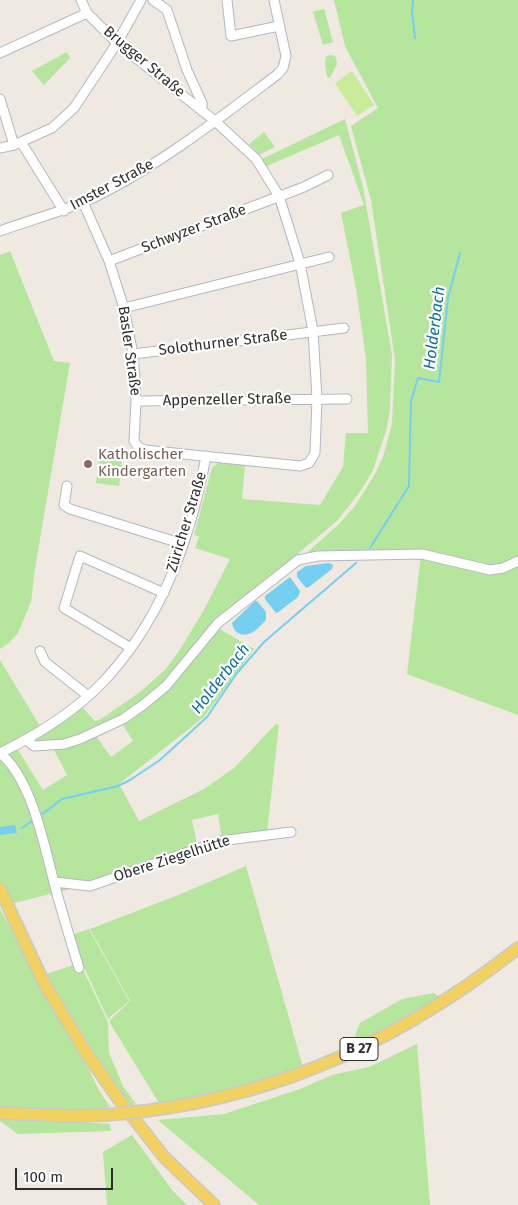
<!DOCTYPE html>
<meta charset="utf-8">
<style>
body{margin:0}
#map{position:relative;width:518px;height:1205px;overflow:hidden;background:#efe9e1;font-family:"Fira Sans",sans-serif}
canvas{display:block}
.scale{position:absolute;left:15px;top:1168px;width:98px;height:22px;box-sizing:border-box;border:2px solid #2e2e2e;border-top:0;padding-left:6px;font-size:15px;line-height:18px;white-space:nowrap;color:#2e2e2e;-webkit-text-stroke:4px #fff;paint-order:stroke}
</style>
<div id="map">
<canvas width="518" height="1205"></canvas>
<div class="scale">100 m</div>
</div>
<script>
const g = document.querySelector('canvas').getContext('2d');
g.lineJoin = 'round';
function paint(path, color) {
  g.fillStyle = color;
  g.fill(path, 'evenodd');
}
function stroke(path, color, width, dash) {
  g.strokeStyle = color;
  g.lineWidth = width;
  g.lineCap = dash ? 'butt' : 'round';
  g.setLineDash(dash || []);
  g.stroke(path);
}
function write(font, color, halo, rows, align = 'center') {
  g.font = font + ' "Fira Sans",sans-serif';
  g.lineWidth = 4.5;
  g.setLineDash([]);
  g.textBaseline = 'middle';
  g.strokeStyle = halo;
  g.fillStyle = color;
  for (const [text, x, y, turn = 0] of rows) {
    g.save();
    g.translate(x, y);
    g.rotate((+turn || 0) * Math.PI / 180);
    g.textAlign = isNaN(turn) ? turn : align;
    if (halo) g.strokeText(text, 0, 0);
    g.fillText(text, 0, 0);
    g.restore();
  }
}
const green = new Path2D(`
 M334 0H518V559L491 568 422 552 301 558 339 524 355 506 375 474 383 457 392 424 395 360 371 200 351 126 378 108 345 46Z
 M324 9 333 42 323 45 313 12Z
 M67 52 70 58 44 85 32 71Z
 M332 55 336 57 337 64 330 78 327 77 325 64 326 56Z
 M345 119 363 187 392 355 390 410 386 431 373 470 362 489 338 520 244 599 163 686 126 713 79 738 52 743 35 742 37 738 81 706 95 721 101 719 140 692 166 669 181 648 205 608 230 559 195 548 199 537 194 535 212 468 218 463 245 465 242 499 320 505 343 467 346 433H368L366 359 356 288 341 213 364 205 339 135 267 166 262 159Z
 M264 132 275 147 259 155 249 144Z
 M10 251 54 361 70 363 35 568 31 602 18 633 9 643 0 649V255Z
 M100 449 123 451 119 486 96 483Z
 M421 555 491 571 518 562V715L407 674Z
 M218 628 254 649 204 717 119 784 139 821 204 789 234 768 276 724 279 725 267 833 222 839 218 814 192 820 198 848 91 884 10 904 0 884V756L18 750 43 790 67 775 52 746 95 735 111 757 133 741 121 722 145 707Z
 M0 660 40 726 14 741 0 747Z
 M246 866 304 1071 162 1108 110 1023V1020L130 1001 90 929 181 894Z
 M0 909 74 1040 100 1092 110 1107 73 1113 0 1109Z
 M89 929 129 1001 108 1019 83 965 72 935Z
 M80 963 108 1022 109 1053 123 1086 136 1104 127 1106 46 974Z
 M434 993 443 1001 347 1054 360 1023 402 999Z
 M417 1044 430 1205H259L158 1120 224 1114 300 1089 332 1075 369 1067Z
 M0 1117 110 1124 111 1131 18 1134 0 1121Z
 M132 1135 173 1191 187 1205H107L103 1152Z`);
const pitch = new Path2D(`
 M352 71 374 105 357 116 335 83Z`);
const water = new Path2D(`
 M329 563 333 565 332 569 309 587 306 588 297 577V572L306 566Z
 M290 577 300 591 298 597 277 613 275 612 265 599V596Z
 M255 601H257L266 612V620C259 627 250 639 238 633 234 630 233 628 232 623Z
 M15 825 17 833 0 835V827Z`);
const stream = new Path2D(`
 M413 0 412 13 415 38
 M370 548 409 486 411 401 418 378 439 382 448 298 460 253
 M40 816 62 799 118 786 130 780 160 760 207 717 237 673 264 642 356 563
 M22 828 32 821`);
const minor = new Path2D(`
 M81 0 87 13 117 43 215 121 256 159 279 196 300 263 313 331 317 399 315 453 309 463 300 466 145 450 138 447 134 441 136 401 135 379 133 354 124 308 109 261 83 202
 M153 0 167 10 187 70 202 103V111
 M227 0 231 36 279 26
 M0 53 87 13
 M0 99 14 145
 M21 142 64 211
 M0 148 14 145 52 128 74 108 117 43 141 0
 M0 231C33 219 66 211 97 196 161 164 221 117 278 74L283 68 286 56 274 0
 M109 261 304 187 328 175
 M124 308 329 257
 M133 354 344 328
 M136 401 347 399
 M67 486 64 505 70 509 183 544
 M131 648 64 608 80 556 164 593
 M40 651 45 662 87 695
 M27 740 34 746 64 744 80 739 123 719 143 705 166 686 218 623 298 560 318 556 422 554 490 570 503 568 518 561
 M0 753C37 735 74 712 103 682 161 621 191 538 206 456
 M0 753C33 780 45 850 56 890 63 916 71 942 79 968
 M54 882 90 886 220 841 291 832`);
const major = new Path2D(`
 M0 889 44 983 85 1051 117 1097 164 1157 214 1205
 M145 1111C288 1093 406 1036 518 948
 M0 1113 70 1116 106 1115`);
const majorBridge = new Path2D(`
 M106 1115 145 1111`);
const markers = [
 [88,464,5,"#8d6e63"]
];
const shields = [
 [359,1049,38]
];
const shieldNames = [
 ["B 27",359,1049]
];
const streetNames = [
 ["Brugger Straße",144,62,40],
 ["Imster Straße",112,185,-28],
 ["Schwyzer Straße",194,229,-21],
 ["Solothurner Straße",223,343,-7],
 ["Basler Straße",129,351,82],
 ["Appenzeller Straße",227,400,-1],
 ["Züricher Straße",187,522,-73],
 ["Obere Ziegelhütte",172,859,-18]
];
const educationNames = [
 ["Katholischer",98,455],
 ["Kindergarten",98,472]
];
const waterNames = [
 ["Holderbach",435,328,-83],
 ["Holderbach",221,679,-52]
];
paint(green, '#b6e59e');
paint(pitch, '#c9ec9a');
paint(water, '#75cff0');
stroke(stream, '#75cff0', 2);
stroke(minor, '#b4b7c1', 11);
stroke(major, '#c9c9c9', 14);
stroke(minor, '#fff', 9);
stroke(major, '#f2d163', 11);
stroke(majorBridge, '#c9c9c9', 14, []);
stroke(majorBridge, '#f2d163', 11);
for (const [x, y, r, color] of markers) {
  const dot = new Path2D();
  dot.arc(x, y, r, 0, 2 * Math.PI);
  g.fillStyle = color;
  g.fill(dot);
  stroke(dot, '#fff', 2);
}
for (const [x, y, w] of shields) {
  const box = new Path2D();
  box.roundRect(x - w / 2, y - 11.5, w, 23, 4);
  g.fillStyle = '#fff';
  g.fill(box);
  stroke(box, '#2e2e2e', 1);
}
write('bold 14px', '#2e2e2e', null, shieldNames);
write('15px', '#2e2e2e', '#fff', streetNames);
write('15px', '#785e54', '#fff', educationNames, 'left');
write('italic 16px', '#0d6fa3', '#fff', waterNames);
</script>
